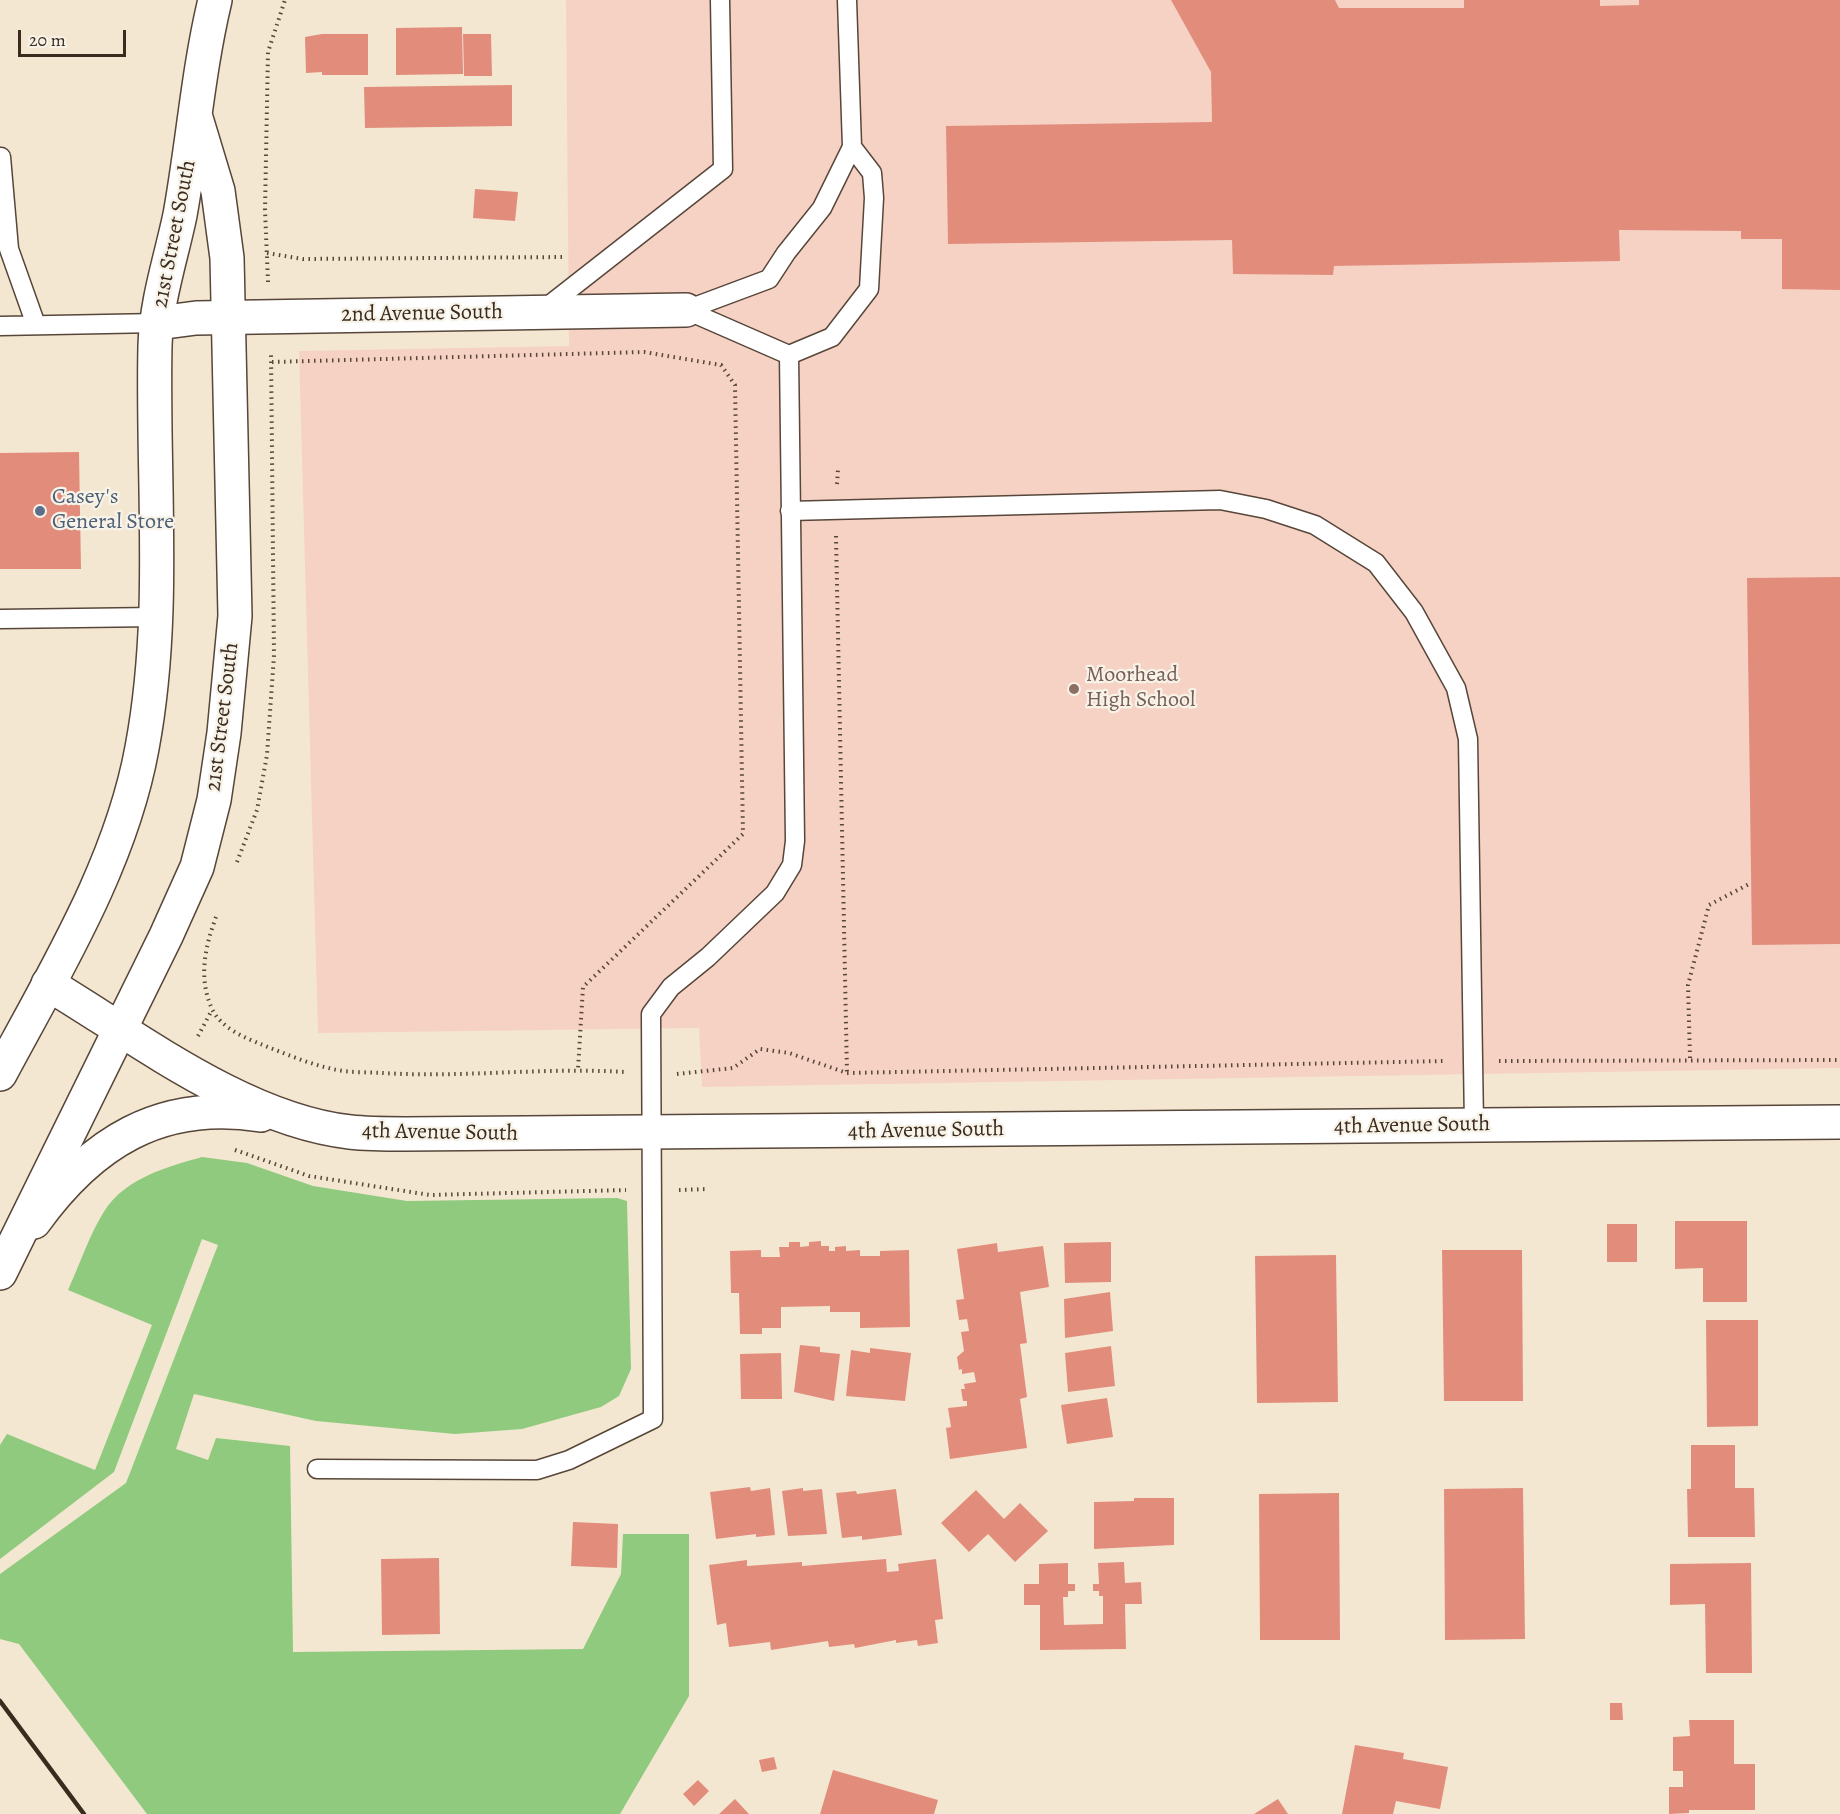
<!DOCTYPE html>
<style>
body{margin:0}
#map{position:relative;width:1840px;height:1814px;overflow:hidden;background:#f4e7d1;font-family:Alegreya,serif}
canvas{display:block}
.scale{position:absolute;left:18px;top:30px;width:108px;height:27px;box-sizing:border-box;border:3px solid #3b2a1e;border-top:0;padding-left:8px;font-size:18px;line-height:21px;white-space:nowrap;color:#3b2a1e;-webkit-text-stroke:4px #f7f3e8;paint-order:stroke}
</style>
<div id="map">
<canvas width="1840" height="1814"></canvas>
<div class="scale">20 m</div>
</div>
<script>
const g = document.querySelector('canvas').getContext('2d');
g.lineJoin = 'round';
function paint(path, color) {
  g.fillStyle = color;
  g.fill(path, 'evenodd');
}
function stroke(path, color, width, dash) {
  g.strokeStyle = color;
  g.lineWidth = width;
  g.lineCap = dash ? 'butt' : 'round';
  g.setLineDash(dash || []);
  g.stroke(path);
}
function write(font, color, halo, rows, align = 'center') {
  g.font = font + ' Alegreya,serif';
  g.lineWidth = 4.5;
  g.setLineDash([]);
  g.textBaseline = 'middle';
  g.strokeStyle = halo;
  g.fillStyle = color;
  for (const [text, x, y, turn = 0] of rows) {
    g.save();
    g.translate(x, y);
    g.rotate((+turn || 0) * Math.PI / 180);
    g.textAlign = isNaN(turn) ? turn : align;
    if (halo) g.strokeText(text, 0, 0);
    g.fillText(text, 0, 0);
    g.restore();
  }
}
const built = new Path2D(`
 M566 0H1840V1068L702 1087 699 1028 318 1033 299 351 569 346Z`);
const green = new Path2D(`
 M202 1157 247 1163 313 1186 407 1201 617 1198 627 1201 631 1369 619 1396 601 1407 522 1429 455 1434 316 1421 194 1394 176 1449 208 1460 216 1438 290 1446 293 1652 583 1649 621 1574 623 1534H689V1696L620 1814H147L19 1644 0 1639V1574L126 1483 218 1245 202 1239 114 1472 0 1559V1445L7 1434 95 1470 152 1325 68 1290C80 1264 90 1233 105 1210 126 1178 167 1167 202 1157Z`);
const building = new Path2D(`
 M1171 0H1335L1339 8H1464V0H1600V6L1639 5V0H1840V290L1782 289V239H1741V231L1619 230 1620 261 1334 266 1333 275 1233 274 1232 240 948 244 946 126 1212 122 1211 72Z
 M462 27 463 74 396 75V28Z
 M322 34H368V75H322V72L306 73 305 37Z
 M463 34H491L492 76H464Z
 M512 85V126L365 128 364 87Z
 M475 189 518 192 515 221 473 218Z
 M79 452 81 569H0V453Z
 M1840 577V944L1752 945 1747 578Z
 M1675 1221H1747V1302H1703V1268L1675 1269Z
 M1607 1224H1637V1262H1607Z
 M821 1241V1246H829V1251H835V1247L846 1246V1251L860 1250V1256H880V1251L909 1250 910 1327 860 1328V1312H830V1306L781 1307V1328H762V1334H740L739 1293H731L730 1251 761 1250V1257H780L779 1247H789V1242H800V1247L809 1246V1242Z
 M1111 1242V1282L1065 1283 1064 1243Z
 M997 1243 998 1252 1043 1246 1049 1287 1020 1292 1027 1343 1020 1344 1027 1397 1020 1399 1027 1448 950 1459 946 1428 951 1427 948 1408 967 1406V1401H963L961 1389H965L964 1384 976 1382 974 1372 962 1374V1369L959 1370 957 1357 964 1351 961 1332 969 1331 967 1319 959 1320 956 1300 964 1299 957 1249Z
 M1442 1250H1522L1523 1401H1444Z
 M1336 1255 1338 1402 1257 1403 1255 1256Z
 M1110 1292 1113 1331 1065 1338 1064 1299Z
 M1706 1320H1758V1426L1707 1427Z
 M800 1345 820 1347V1352L840 1354 834 1401 794 1392Z
 M1111 1346 1115 1386 1068 1392 1065 1353Z
 M870 1348 911 1353 905 1401 846 1396 851 1350 870 1353Z
 M781 1353 782 1399H741L740 1354Z
 M1107 1398 1113 1437 1067 1444 1061 1405Z
 M1691 1445H1735V1488H1754L1755 1537H1688L1687 1489H1691Z
 M750 1487 751 1491 770 1488 775 1535 756 1537V1534L716 1539 710 1492Z
 M803 1488V1491L822 1489 827 1534 788 1536 782 1491Z
 M1523 1488 1525 1639 1445 1640 1444 1489Z
 M896 1489 902 1535 862 1540V1536L842 1538 836 1493 856 1491 857 1494Z
 M976 1490 1004 1519 1020 1503 1048 1531 1015 1562 988 1534 969 1552 941 1523Z
 M1339 1493 1340 1640H1260L1259 1494Z
 M1134 1498H1174V1545L1094 1549V1502L1134 1501Z
 M573 1522 618 1524 617 1568 571 1566Z
 M439 1558 440 1634 382 1635 381 1559Z
 M886 1559 887 1572 899 1571 898 1564 936 1559 943 1619 935 1620 938 1643 918 1646 917 1640 896 1643V1640L855 1648 854 1644 829 1647 828 1641 771 1650 770 1642 729 1647 726 1623 717 1625 709 1565 747 1560V1566L802 1562V1566Z
 M1124 1562 1125 1583 1141 1582 1142 1604H1125L1126 1649 1040 1650V1605H1024V1584H1039V1564L1068 1563V1584H1075V1591H1068V1597H1063L1064 1625 1103 1624V1596H1099V1591H1093V1584H1099L1098 1563Z
 M1751 1563 1752 1673H1706L1705 1604 1670 1605V1564Z
 M1610 1703H1622L1623 1720H1610Z
 M1689 1720H1734V1764H1755V1810H1689V1813L1669 1814V1787H1683V1771H1673V1737L1690 1736Z
 M1355 1745 1404 1753 1403 1759 1448 1767 1440 1809 1396 1801 1393 1814H1342Z
 M774 1757 777 1769 762 1772 759 1760Z
 M833 1770 938 1800 934 1814H820Z
 M698 1780 709 1791 694 1806 683 1794Z
 M735 1799 749 1814H719Z
 M1278 1799 1288 1814H1254Z`);
const path = new Path2D(`
 M267 253 303 259 566 257
 M268 282 265 210 268 52 285 0
 M272 362 644 352 721 365 735 385 743 834 583 987 578 1069
 M837 484 838 469
 M836 536 847 1073
 M237 862 257 810 267 755 274 655 271 352
 M216 917C205 947 198 978 212 1009 221 1028 245 1038 263 1045 286 1054 309 1064 333 1069 348 1073 367 1072 383 1073 464 1078 544 1067 625 1072
 M198 1036 212 1010
 M1690 1058 1688 985 1709 905 1751 883
 M1499 1061 1840 1060
 M677 1074 733 1068 760 1049 789 1053 847 1073 1446 1061
 M235 1150 309 1176 430 1195 626 1190
 M679 1190 708 1189`);
const lane = new Path2D(`
 M1 157 9 249 36 325
 M543 310 723 169 720 0
 M686 310 769 279 786 253 822 208 852 147 847 0
 M686 310 789 355 832 337 869 289 874 198 872 173 852 147
 M0 326 158 323
 M790 511 1220 500 1266 509 1315 525 1376 563 1414 612 1456 688 1468 739 1474 1125
 M0 619 156 617
 M317 1469 537 1470 569 1460 653 1419 651 1014 671 987 708 957 775 893 792 865 795 841 789 355`);
const street = new Path2D(`
 M158 323 196 318 686 310`);
const secondary = new Path2D(`
 M48 984C138 1038 244 1120 350 1132 368 1134 386 1134 405 1134L1840 1122
 M34 1222C91 1143 160 1099 261 1115`);
const primary = new Path2D(`
 M0 1074C55 971 121 864 142 748 167 615 152 480 155 346 156 302 171 258 180 215 193 143 198 71 215 0
 M0 1273 166 936 197 867 214 800 224 733 235 616 227 258 218 191 196 118`);
const rail = new Path2D(`
 M0 1701 84 1814`);
const markers = [
 [40,511,6,"#5c6f8a"],
 [1074,689,6,"#8d6e63"]
];
const streetNames = [
 ["21st Street South",175,234,-79],
 ["2nd Avenue South",422,314,-1],
 ["21st Street South",223,717,-83],
 ["4th Avenue South",1412,1126,-1],
 ["4th Avenue South",926,1131,-1],
 ["4th Avenue South",440,1133,1]
];
const serviceNames = [
 ["Casey's",52,498],
 ["General Store",52,523]
];
const educationNames = [
 ["Moorhead",1086,676],
 ["High School",1086,701]
];
paint(built, '#f6d2c5');
paint(green, '#8fca7e');
paint(building, '#e28d7c');
stroke(lane, '#574639', 21);
stroke(street, '#574639', 36);
stroke(secondary, '#574639', 36);
stroke(primary, '#574639', 36);
stroke(path, '#574639', 4, [1.5, 4.5]);
stroke(lane, '#fff', 18);
stroke(street, '#fff', 33);
stroke(secondary, '#fff', 33);
stroke(primary, '#fff', 33);
stroke(rail, '#3b2a1e', 4.5);
for (const [x, y, r, color] of markers) {
  const dot = new Path2D();
  dot.arc(x, y, r, 0, 2 * Math.PI);
  g.fillStyle = color;
  g.fill(dot);
  stroke(dot, '#f7f3e8', 2);
}
write('22px', '#3b2a1e', '#f7f3e8', streetNames);
write('22px', '#4e5e75', '#f7f3e8', serviceNames, 'left');
write('22px', '#785e54', '#f7f3e8', educationNames, 'left');
</script>
